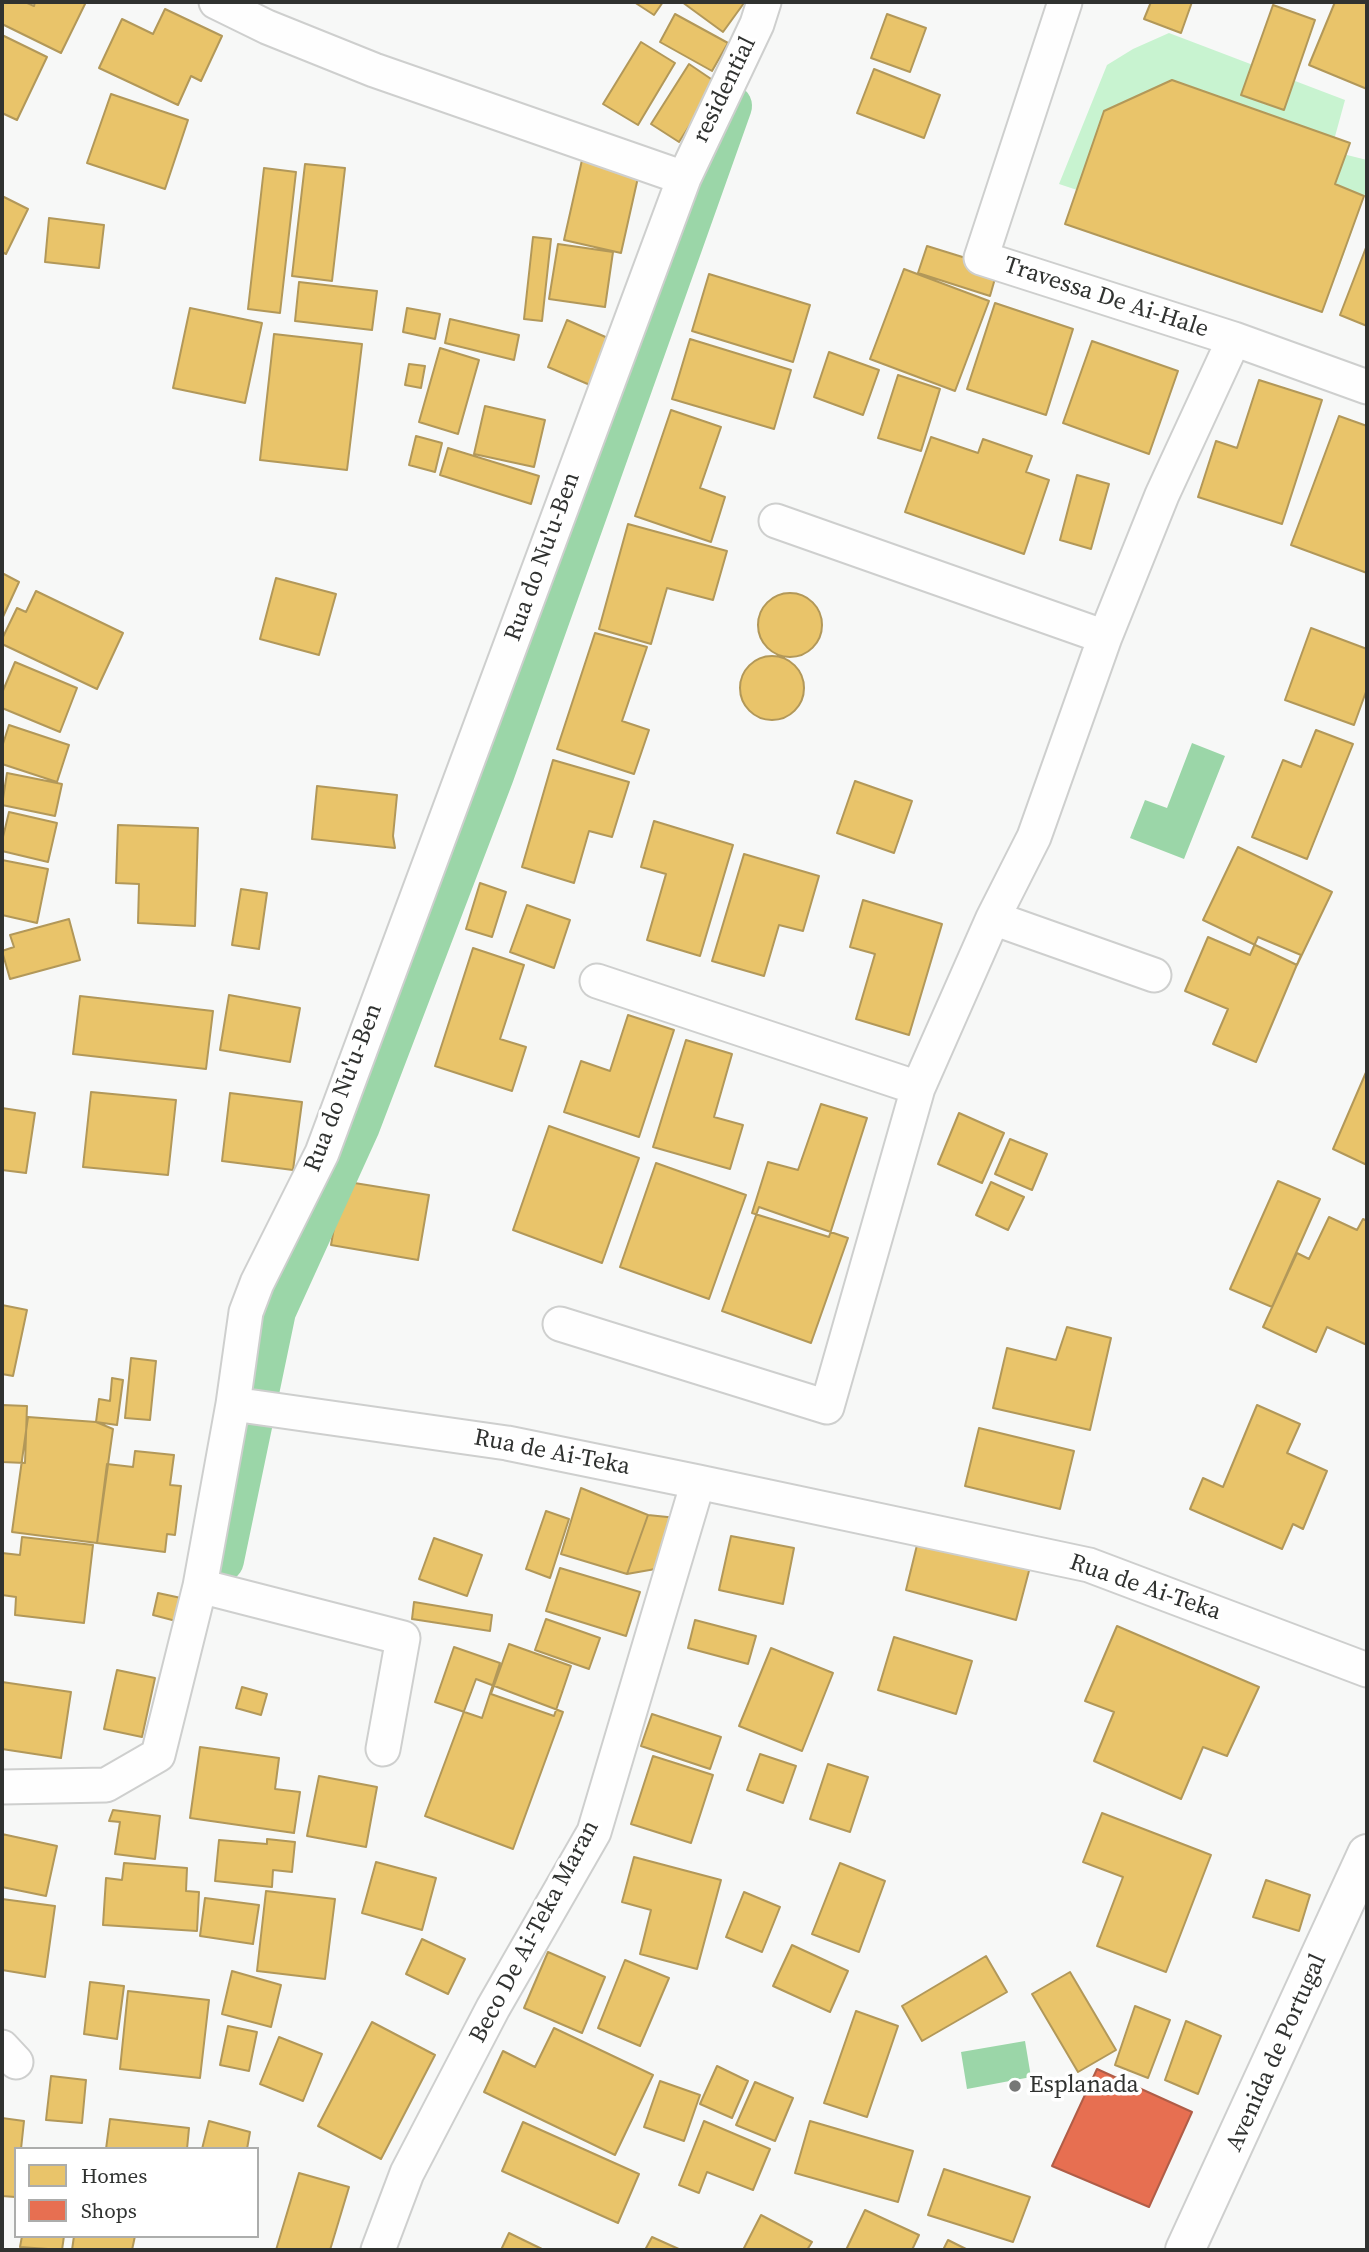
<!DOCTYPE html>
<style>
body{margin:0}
#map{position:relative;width:1369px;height:2252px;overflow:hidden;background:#f7f8f7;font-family:"Source Serif 4",serif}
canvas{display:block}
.frame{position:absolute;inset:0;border:4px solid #303230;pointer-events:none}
.legend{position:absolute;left:14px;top:2147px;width:245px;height:91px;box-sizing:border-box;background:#fff;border:2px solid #acadac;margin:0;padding:9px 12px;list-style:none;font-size:21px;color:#303230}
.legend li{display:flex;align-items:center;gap:14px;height:35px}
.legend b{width:35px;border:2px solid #acadac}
</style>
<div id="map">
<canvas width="1369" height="2252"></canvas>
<div class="frame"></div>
<ul class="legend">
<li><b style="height:19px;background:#e9c46a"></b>Homes</li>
<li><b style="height:19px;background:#e76f51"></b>Shops</li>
</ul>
</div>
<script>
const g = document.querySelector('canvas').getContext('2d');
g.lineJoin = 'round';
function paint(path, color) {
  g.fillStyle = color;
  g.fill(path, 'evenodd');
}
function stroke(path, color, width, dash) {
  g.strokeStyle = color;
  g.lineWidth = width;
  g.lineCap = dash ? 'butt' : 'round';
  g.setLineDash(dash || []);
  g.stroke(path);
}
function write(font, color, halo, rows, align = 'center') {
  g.font = font + ' "Source Serif 4",serif';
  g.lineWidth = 7;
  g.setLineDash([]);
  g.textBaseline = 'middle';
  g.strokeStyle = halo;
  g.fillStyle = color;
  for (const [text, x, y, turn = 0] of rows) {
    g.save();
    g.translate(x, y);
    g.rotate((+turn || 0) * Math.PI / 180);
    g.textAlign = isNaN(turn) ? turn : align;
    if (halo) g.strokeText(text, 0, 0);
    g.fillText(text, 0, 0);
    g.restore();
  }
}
const green = new Path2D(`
 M1169 33 1345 100 1331 151 1367 160V188L1336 276 1059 184 1107 65 1133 49Z`);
const water = new Path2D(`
 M1192 743 1225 756 1184 859 1130 838 1145 800 1167 808Z
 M1025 2041 1031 2077 967 2089 961 2052Z`);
const homes = new Path2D(`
 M2 2H25L34 6 35 2H86L61 53 2 24Z
 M634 2H663L654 15Z
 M682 2H742L744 3 723 32Z
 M1151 2H1192L1181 33 1144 19Z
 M1335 2H1367V89L1309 65Z
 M1273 5 1315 20 1284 110 1241 95Z
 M165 9 222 36 201 81 191 76 178 105 99 68 122 19 153 34Z
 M675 14 728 43 712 71 660 42Z
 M887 14 926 28 910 72 871 58Z
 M2 35 47 57 17 120 2 113Z
 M641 42 675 63 638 125 603 104Z
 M689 64 717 83 679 142 651 124Z
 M874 69 940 95 924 138 857 113Z
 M1172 80 1350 143 1335 184 1364 196 1322 312 1065 224 1104 111Z
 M111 94 188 120 165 189 87 163Z
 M582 160 639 173 621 253 564 240Z
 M305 164 345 168 332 281 292 276Z
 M264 168 296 172 280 313 248 309Z
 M2 196 28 209 6 254 2 252Z
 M49 218 104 225 99 268 45 262Z
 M533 237 551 239 542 321 524 319Z
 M558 244 613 252 605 307 549 299Z
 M1367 245V326L1340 315Z
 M927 246 998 268 990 296 918 273Z
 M904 269 989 301 955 391 870 359Z
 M709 274 810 305 793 362 692 331Z
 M299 282 377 291 372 330 295 321Z
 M995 303 1073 329 1046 415 967 389Z
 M190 308 262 323 245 403 173 388Z
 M407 308 440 314 435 339 403 332Z
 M450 319 519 335 514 360 445 343Z
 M567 320 610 339 590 385 548 367Z
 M274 334 362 344 347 470 260 460Z
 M690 339 791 370 774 429 672 399Z
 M1092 341 1178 371 1149 454 1063 423Z
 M440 348 479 360 458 434 419 422Z
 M829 352 879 370 863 415 814 397Z
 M409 364 425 366 421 388 405 385Z
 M898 375 940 389 921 451 878 438Z
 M1259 380 1322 400 1282 524 1198 497 1216 441 1237 448Z
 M485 406 545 420 534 467 474 454Z
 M671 410 721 427 700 488 725 497 711 542 635 516Z
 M1339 416 1367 426V573L1291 545Z
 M416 436 442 443 435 472 409 465Z
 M931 437 978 453 983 439 1032 456 1026 472 1049 480 1024 554 905 512Z
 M448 448 539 476 531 504 440 475Z
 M1077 475 1109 484 1091 549 1060 540Z
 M628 524 727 551 713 600 667 588 651 644 599 629Z
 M2 573 19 582 2 619Z
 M276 578 336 594 319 655 260 639Z
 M36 591 123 633 97 689 2 644V639L17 608 26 612Z
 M758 625a32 32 0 1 1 64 0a32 32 0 1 1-64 0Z
 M1311 628 1367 649V689L1354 725 1285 700Z
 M595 633 647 647 622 721 649 730 634 774 557 749Z
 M740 688a32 32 0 1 1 64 0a32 32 0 1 1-64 0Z
 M15 662 77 688 60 732 2 708V693Z
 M9 725 69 745 57 782 2 764V747Z
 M1316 730 1353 744 1307 859 1252 837 1283 760 1301 767Z
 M553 760 629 782 612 837 589 831 574 883 522 867Z
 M7 773 62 784 55 816 2 805Z
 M855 781 912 801 894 853 837 833Z
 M317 786 397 795 393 836 395 848 312 839Z
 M9 812 57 823 48 862 2 851V841Z
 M654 821 733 845 700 956 647 940 666 874 641 867Z
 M118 825 198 828 195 926 138 923 139 884 116 883Z
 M1238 847 1332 892 1297 965 1203 920Z
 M744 854 819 876 803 931 779 925 764 976 712 961Z
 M2 860 48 869 37 923 2 915Z
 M480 883 506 892 492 937 466 929Z
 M241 889 267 893 259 949 232 945Z
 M863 900 942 924 909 1035 856 1019 875 954 850 947Z
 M527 905 570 920 554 968 510 952Z
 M69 919 80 960 10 979 2 951 14 947 10 935Z
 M1208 937 1250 955 1258 937 1301 955 1256 1062 1213 1044 1228 1009 1185 991Z
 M473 948 524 965 500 1039 526 1047 512 1091 435 1066Z
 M229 995 300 1008 290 1062 220 1050Z
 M80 996 213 1011 206 1069 73 1054Z
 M628 1015 674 1030 639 1137 564 1112 581 1061 610 1071Z
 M686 1040 732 1054 714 1117 743 1125 730 1169 653 1147Z
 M1367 1070V1165L1333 1149Z
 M91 1092 176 1100 168 1175 83 1167Z
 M230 1093 302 1102 293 1170 222 1161Z
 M821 1104 867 1118 829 1237 752 1213 768 1162 798 1170Z
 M2 1108 35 1113 26 1173 2 1170Z
 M959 1113 1004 1133 982 1183 938 1164Z
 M549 1126 639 1158 602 1263 513 1230Z
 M1010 1139 1047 1154 1032 1190 995 1174Z
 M656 1163 746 1195 709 1299 620 1267Z
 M342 1181 429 1195 418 1260 331 1245Z
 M1278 1181 1320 1199 1272 1307 1230 1289Z
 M991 1182 1024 1197 1008 1230 976 1215Z
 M759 1207 848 1238 811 1343 722 1311Z
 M1329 1217 1357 1230 1363 1219 1367 1221V1345L1327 1327 1316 1352 1263 1327 1297 1253 1309 1259Z
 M2 1305 27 1310 13 1376 2 1374Z
 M1067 1327 1111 1338 1090 1430 993 1408 1007 1348 1056 1360Z
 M131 1358 156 1361 150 1420 125 1418Z
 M112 1378 123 1380 117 1425 96 1422 99 1399 110 1401Z
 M2 1405 27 1406 25 1463 2 1462Z
 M1257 1405 1300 1424 1287 1453 1327 1471 1303 1529 1293 1524 1282 1549 1190 1509 1203 1478 1223 1487Z
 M28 1417 96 1422 113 1429 97 1543 12 1532Z
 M979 1428 1074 1451 1060 1509 965 1486Z
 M135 1451 174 1455 170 1485 181 1486 175 1535 167 1534 165 1552 97 1543 107 1464 133 1467Z
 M581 1488 648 1515 627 1574 561 1554Z
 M546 1511 569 1519 550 1578 526 1569Z
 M648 1515 677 1518 661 1568 627 1574Z
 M731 1536 794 1548 783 1604 719 1590Z
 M22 1537 93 1545 84 1623 15 1615 16 1597 2 1595V1553L20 1555Z
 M919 1537 1030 1567 1016 1620 906 1590Z
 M434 1538 482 1555 467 1596 419 1579Z
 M560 1568 640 1592 626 1636 546 1611Z
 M158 1593 181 1598 176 1621 153 1615Z
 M414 1602 492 1615 490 1631 412 1619Z
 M546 1619 600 1638 589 1669 535 1650Z
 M695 1620 756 1636 748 1664 688 1648Z
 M1117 1626 1259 1687 1227 1756 1203 1747 1181 1799 1094 1761 1114 1712 1085 1701Z
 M894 1637 972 1661 956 1714 878 1690Z
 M509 1644 571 1666 554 1716 491 1694Z
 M454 1647 500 1663 482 1718 435 1702Z
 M771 1648 833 1673 802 1751 739 1726Z
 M117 1670 155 1678 142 1737 104 1729Z
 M476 1679 563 1712 513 1849 425 1816Z
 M2 1682 71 1692 61 1758 2 1749Z
 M242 1687 267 1694 261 1715 236 1708Z
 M652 1714 721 1737 710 1769 641 1746Z
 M200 1747 279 1758 275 1789 300 1792 294 1833 190 1818Z
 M760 1754 796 1766 783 1803 747 1790Z
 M653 1756 713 1775 691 1843 631 1824Z
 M828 1764 868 1777 850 1832 810 1819Z
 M319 1776 377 1787 366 1847 307 1836Z
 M113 1810 160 1816 155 1859 115 1854 120 1822 109 1821Z
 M1102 1813 1211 1855 1166 1972 1097 1946 1123 1877 1083 1862Z
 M2 1834 57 1846 46 1896 2 1887Z
 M267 1839 295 1842 292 1872 273 1870 272 1887 215 1881 219 1840 267 1844Z
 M634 1857 721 1880 697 1969 640 1954 651 1910 622 1902Z
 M376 1862 436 1878 422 1930 362 1913Z
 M124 1863 187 1868 186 1891 199 1892 197 1931 103 1925 106 1878 122 1880Z
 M840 1863 885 1881 859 1952 812 1934Z
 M1266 1880 1310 1895 1299 1931 1253 1917Z
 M266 1891 335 1899 325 1979 257 1971Z
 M744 1892 780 1907 762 1952 726 1937Z
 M205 1898 259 1905 253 1944 200 1936Z
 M2 1899 55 1906 45 1977 2 1970Z
 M422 1939 465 1959 448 1994 406 1974Z
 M792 1945 848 1971 830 2012 773 1986Z
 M548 1952 605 1977 582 2033 524 2008Z
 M986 1956 1007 1992 922 2041 902 2006Z
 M625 1960 669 1978 640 2046 598 2028Z
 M232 1971 281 1985 271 2027 222 2014Z
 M1070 1972 1116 2050 1078 2072 1032 1994Z
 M90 1982 124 1986 117 2039 84 2034Z
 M128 1991 209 2000 200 2078 120 2069Z
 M1135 2006 1170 2020 1148 2078 1115 2065Z
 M856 2011 898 2026 867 2117 824 2103Z
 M1186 2021 1221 2036 1198 2094 1165 2080Z
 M372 2022 435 2055 381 2159 318 2126Z
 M228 2026 257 2032 249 2071 220 2065Z
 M554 2028 653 2075 615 2155 484 2092 503 2051 535 2067Z
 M279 2037 322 2054 303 2101 260 2084Z
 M717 2066 748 2081 732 2118 700 2104Z
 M51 2076 86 2080 82 2123 46 2120Z
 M660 2081 700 2095 684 2141 644 2127Z
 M755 2082 793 2098 775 2141 736 2125Z
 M2 2118 24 2121 21 2149H16L15 2197 2 2196Z
 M110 2119 189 2128 187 2149H106Z
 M209 2121 250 2132 247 2149H202Z
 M704 2121 770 2149 753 2190 707 2172 699 2193 679 2185Z
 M810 2121 913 2151 898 2202 795 2173Z
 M523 2122 639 2174 618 2223 502 2171Z
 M944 2169 1030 2197 1013 2242 928 2215Z
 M299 2173 349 2187 330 2250H276Z
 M865 2210 919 2235 912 2250H846Z
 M761 2215 812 2242 807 2250H743Z
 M509 2233 544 2250H501Z
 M22 2236H64L62 2250 20 2247Z
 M74 2236H135L132 2250H72Z
 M652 2237 681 2250H645Z
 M948 2240 968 2250H943Z`);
const shops = new Path2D(`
 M1097 2069 1192 2112 1149 2207 1052 2166Z`);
const canal = new Path2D(`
 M222 1560 274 1311 358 1126 492 775 730 106`);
const street = new Path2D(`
 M216 2 267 27 374 70 684 178 322 1153 257 1283 246 1312 233 1404
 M1065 2 981 258 1234 339 1367 387
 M684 178 757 24 764 2
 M776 521 1105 637
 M993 918 1154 975
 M597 981 918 1088
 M560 1324 827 1407 918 1088 993 918 1034 837 1105 637 1162 495 1234 339
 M200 1586 403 1638 383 1749
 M2 1787 106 1785 158 1755 200 1586 233 1404 507 1443 698 1482 1089 1565 1367 1670
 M2 2047 16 2062
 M378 2250 407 2173 493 2008 594 1832 698 1482`);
const secondary = new Path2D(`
 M1185 2250 1367 1854`);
const markers = [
 [1015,2086,7,"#767776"]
];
const streetNames = [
 ["residential",725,90,-64],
 ["Travessa De Ai-Hale",1106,298,18],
 ["Rua do Nu'u-Ben",543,557,-70],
 ["Rua do Nu'u-Ben",344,1088,-69],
 ["Rua de Ai-Teka",552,1453,11],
 ["Rua de Ai-Teka",1145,1588,19],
 ["Beco De Ai-Teka Maran",535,1932,-62],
 ["Avenida de Portugal",1277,2053,-66]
];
const poiNames = [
 ["Esplanada",1029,2086]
];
paint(green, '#c8f3d0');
paint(water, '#9bd6a8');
paint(homes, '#e9c46a');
stroke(homes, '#b29859', 2);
paint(shops, '#e76f51');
stroke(shops, '#b05d47', 2);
stroke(canal, '#9bd6a8', 44);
stroke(street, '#cecfce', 37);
stroke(secondary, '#cecfce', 42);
stroke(street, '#fefefe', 33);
stroke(secondary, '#fefefe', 38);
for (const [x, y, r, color] of markers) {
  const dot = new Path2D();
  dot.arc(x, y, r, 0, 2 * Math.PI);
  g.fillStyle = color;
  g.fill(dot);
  stroke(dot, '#fff', 2.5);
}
write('24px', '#303230', '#fff', streetNames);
write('24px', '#303230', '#fff', poiNames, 'left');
</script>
